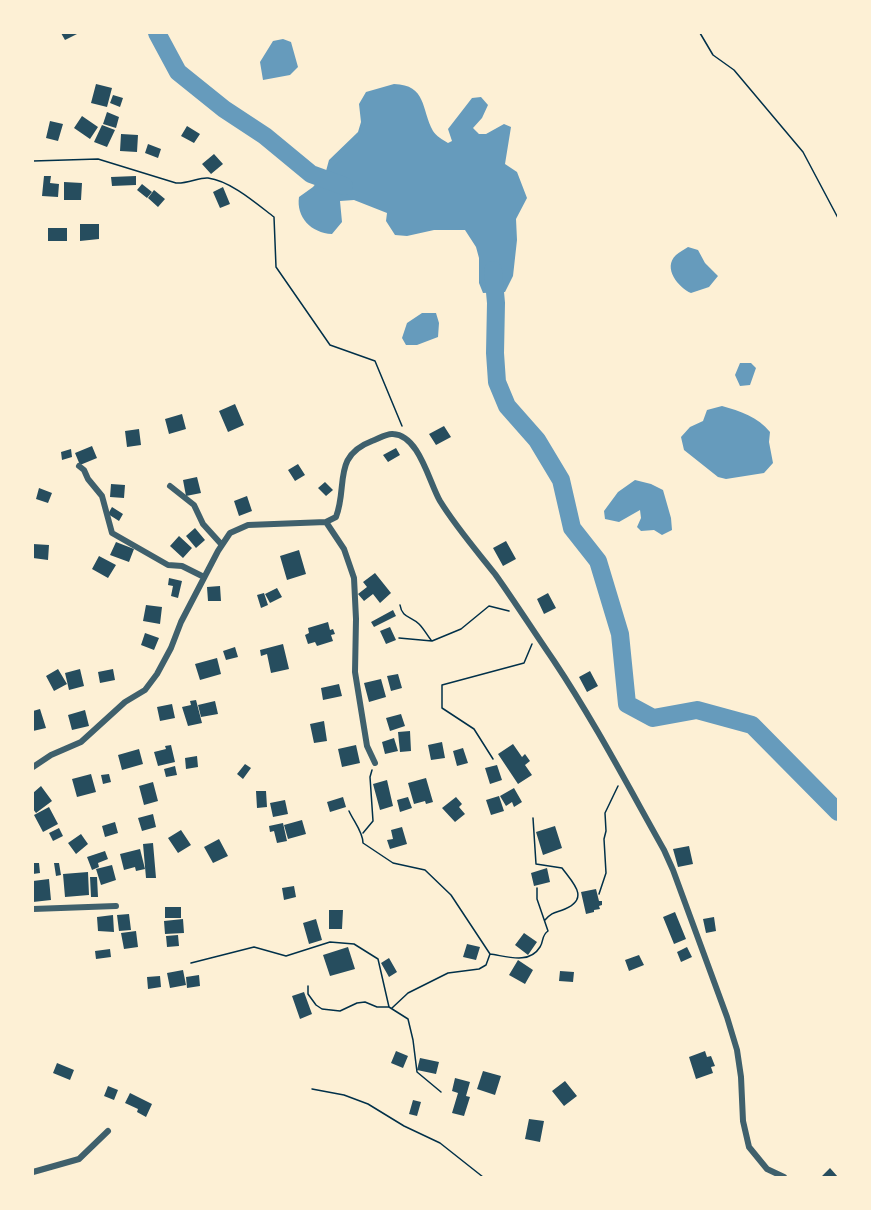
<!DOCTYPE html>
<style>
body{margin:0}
#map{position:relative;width:871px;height:1210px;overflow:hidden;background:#fdf0d5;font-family:Roboto,sans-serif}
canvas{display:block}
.frame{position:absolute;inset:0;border:34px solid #fdf0d5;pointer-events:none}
</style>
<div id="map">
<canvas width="871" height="1210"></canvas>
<div class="frame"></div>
</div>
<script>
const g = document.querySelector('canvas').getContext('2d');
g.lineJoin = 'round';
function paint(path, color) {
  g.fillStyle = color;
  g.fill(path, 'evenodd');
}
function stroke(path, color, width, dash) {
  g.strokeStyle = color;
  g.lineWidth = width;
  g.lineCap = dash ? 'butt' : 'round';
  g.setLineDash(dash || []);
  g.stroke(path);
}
const water = new Path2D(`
 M283 39 291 42 298 67 290 75 263 80 260 62 273 41Z
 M394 84C427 85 421 109 433 131 436 136 443 140 448 143L452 141 448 129 472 98 481 97 488 105 482 118 473 128 479 134H486L504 124 511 127 505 164 517 172 527 198 516 219 517 240 513 276 505 292 483 293 479 283V258L476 247 465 230H434L407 236 395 235 386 221 387 213 354 200 340 201 342 222 332 234C311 233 296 217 299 197L313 187 326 171 329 160 358 132 361 122 359 104 366 92Z
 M688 247 698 250 705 263 718 276 709 287 691 293C679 288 662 268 676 255 679 252 684 250 688 247Z
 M422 313H436L439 323 438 337 417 345H406L402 338 407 323Z
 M740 363H751L756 368 750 385 740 386 735 375Z
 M722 406C740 411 758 417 770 432L769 442 773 463 764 473 726 479 718 477 684 450 681 437 690 427 703 421 707 410Z
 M635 480 651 484 663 490 671 518 672 530 662 535 654 530 641 531 637 527 641 518 640 510 619 522 605 519 604 511 618 492Z`);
const river = new Path2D(`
 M157 33 178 72 224 109 265 136 311 174 344 186
 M493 270 496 303 495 353 497 382 507 406 537 440 561 480 572 528 598 561 620 634 627 704 653 718 697 710 752 725 838 812`);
const building = new Path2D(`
 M61 33H79L65 40Z
 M96 84 112 88 107 107 91 103Z
 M113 95 123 98 120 107 110 103Z
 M107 112 119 117 116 128 103 124Z
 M82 116 98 127 90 139 74 128Z
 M50 121 63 124 58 141 46 138Z
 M102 125 115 130 107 147 94 142Z
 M187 126 200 134 194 143 181 136Z
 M121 134 138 135 137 152 120 151Z
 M148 144 161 149 158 158 145 153Z
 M214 154 223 164 211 174 202 164Z
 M44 176H51L50 183 59 184 58 197 42 196Z
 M136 176V185L112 186 111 177Z
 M64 182 82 183 81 200H64Z
 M142 184 152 192 147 198 137 190Z
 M223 187 230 204 220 208 213 192Z
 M154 190 165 199 158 207 148 198Z
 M80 224H99V239L80 241Z
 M48 228H67V241H48Z
 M235 404 244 425 228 432 219 411Z
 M182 414 186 429 169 434 165 419Z
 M444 426 451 437 436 445 429 434Z
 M139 429 141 445 127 447 125 431Z
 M92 446 97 458 80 465 75 453Z
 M396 448 400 455 388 462 383 455Z
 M71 449 72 457 62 460 61 452Z
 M298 464 305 475 295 481 288 470Z
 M197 477 201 493 186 496 183 480Z
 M325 482 333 490 326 496 318 488Z
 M111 484 125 485 124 498 110 497Z
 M39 488 52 493 48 503 36 499Z
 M247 496 252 511 239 516 234 501Z
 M112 507 123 514 119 521 108 514Z
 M195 528 205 540 196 548 186 536Z
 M179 536 192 548 183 558 170 546Z
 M506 541 516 559 503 566 493 548Z
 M116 542 134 549 129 562 110 555Z
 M33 544 49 545 48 560 33 558Z
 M299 550 306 574 287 580 280 556Z
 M99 556 116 565 108 578 92 569Z
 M375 573 391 593 380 603 373 594 364 601 358 594 367 587 363 582Z
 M169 578 182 581 178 598 171 596 173 586 168 585Z
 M220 586 221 601H208L207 587Z
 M277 588 282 597 270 603 265 594Z
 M264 593 268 605 261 608 257 595Z
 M548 593 556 608 544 614 537 599Z
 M146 605 162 607 160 624 143 621Z
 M393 610 396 616 374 627 371 622Z
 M328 622 330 630 333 629 335 634 331 635 333 641 317 646 315 642 308 644 305 635 309 633 308 628Z
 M390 627 396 640 386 644 380 631Z
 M145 633 159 638 154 650 141 645Z
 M283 644 289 669 271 673 267 654 261 656 260 650Z
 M235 647 238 657 226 660 223 651Z
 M217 658 221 674 200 680 195 664Z
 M58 669 67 684 54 691 46 676Z
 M80 669 84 686 69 690 65 673Z
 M113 669 115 680 100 683 98 672Z
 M590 671 598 686 587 692 579 677Z
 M398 674 402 688 391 691 387 676Z
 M381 679 386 697 369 702 364 683Z
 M339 684 342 696 323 700 321 688Z
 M196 700 202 723 188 726 182 707 191 705 190 701Z
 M215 701 218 714 201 717 198 705Z
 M172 704 175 718 160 721 157 707Z
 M40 709 46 728 33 731V711Z
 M85 710 89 726 72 730 68 715Z
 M401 714 405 726 390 731 386 718Z
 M324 721 327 741 314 743 310 724Z
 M410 731 411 751 400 752 398 732Z
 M394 738 398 751 385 754 382 742Z
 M442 742 445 758 431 760 428 745Z
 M513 744 522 757 525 754 530 761 525 765 532 775 518 784 498 754Z
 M171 745 175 762 158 766 154 752 166 749 165 746Z
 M356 745 360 763 342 767 338 749Z
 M463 748 468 763 457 766 453 751Z
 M139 749 143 764 122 770 118 755Z
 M197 756 198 767 186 769 185 758Z
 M245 764 251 768 243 779 237 774Z
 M497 765 502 780 490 784 485 768Z
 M175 766 177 775 166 777 164 769Z
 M91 774 96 792 77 797 72 779Z
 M109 774 111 782 103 784 101 775Z
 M426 778 433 802 426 804 425 801 414 804 408 783Z
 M387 780 393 806 380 810 373 784Z
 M153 782 158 801 144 805 139 786Z
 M41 786 52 801 36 813 33 809V793Z
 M514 788 522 802 514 807 512 802 506 806 500 796Z
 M256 791H266L267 807 257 808Z
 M499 796 504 811 491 815 486 800Z
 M343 797 346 807 330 812 327 802Z
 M408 797 412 808 400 812 397 800Z
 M456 797 462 804 459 807 465 814 455 822 442 808Z
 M285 800 288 814 273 817 270 803Z
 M49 807 58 824 43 832 34 815Z
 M153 814 156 827 142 831 138 818Z
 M302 820 306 834 288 839 284 825Z
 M115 822 118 833 105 837 102 826Z
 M283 823 287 841 277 843 274 831 270 832 269 826Z
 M555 826 562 848 543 855 536 832Z
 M402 827 407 844 390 849 387 840 393 839 391 830Z
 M59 828 63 836 53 841 49 833Z
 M181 830 191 845 178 853 168 838Z
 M81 834 88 844 76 854 68 843Z
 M219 839 228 856 213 863 204 847Z
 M153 843 156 878H146L143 844Z
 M689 846 693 864 678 867 673 849Z
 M140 849 145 869 136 871 135 867 124 870 120 854Z
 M105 851 108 859 98 863 99 867 92 870 87 857Z
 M33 863H39L40 873 33 874Z
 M54 863H59L61 875 56 876Z
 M112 865 116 880 101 885 96 869Z
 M547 868 550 882 534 886 531 873Z
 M88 872 89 895 65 897 63 874Z
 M90 877H97L98 897H91Z
 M49 879 51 900 33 902V881Z
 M294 886 296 897 284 900 282 888Z
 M596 889 599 901H602V905L599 906 600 909 594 910V912L586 914 581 892Z
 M165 907H181V918H165Z
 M329 910H343L342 929H329Z
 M675 912 686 939 674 944 663 917Z
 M129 914 131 930 119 931 117 915Z
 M113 915 114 932 98 931 97 917Z
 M714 917 716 931 706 933 703 919Z
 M183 919 184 933 165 934 164 921Z
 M316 919 322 940 309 944 303 923Z
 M136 931 138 947 124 949 121 933Z
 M524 933 537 942 528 955 515 945Z
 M178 935 179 946 167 947 166 936Z
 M467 944 480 947 476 960 463 957Z
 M348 947 355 969 330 976 323 955Z
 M687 947 692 957 681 962 677 952Z
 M110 949 111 957 96 959 95 951Z
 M639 955 644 965 629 971 625 960Z
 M389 958 397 972 389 977 381 963Z
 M518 960 533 970 525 984 509 975Z
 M183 970 186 985 170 988 167 973Z
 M560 971 574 972 573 982 559 981Z
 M199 975 200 986 187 988 186 977Z
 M160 976 161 987 148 989 147 977Z
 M304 992 312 1014 300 1019 292 996Z
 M396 1051 408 1056 403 1068 391 1063Z
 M705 1051 707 1057 711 1056 715 1066 711 1067 713 1073 696 1079 689 1057Z
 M420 1058 439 1062 436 1074 417 1070Z
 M57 1063 74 1070 70 1080 53 1073Z
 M483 1071 501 1076 495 1095 477 1089Z
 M455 1078 470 1082 466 1096 470 1097 464 1116 452 1113 458 1093 452 1091Z
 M565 1081 577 1096 564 1106 552 1091Z
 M108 1086 118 1090 114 1100 104 1096Z
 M130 1093 152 1104 146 1117 137 1112 138 1109 125 1103Z
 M413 1100 421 1102 417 1116 409 1114Z
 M529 1119 544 1121 540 1142 525 1139Z
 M830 1168 838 1177H821Z`);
const path = new Path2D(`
 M700 33 713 55 734 70 803 152 838 218
 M33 161 98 159 176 183C187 184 200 177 208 178 231 181 257 204 274 217L276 267 330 345 375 361 402 426
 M400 605C402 618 411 616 419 624 424 629 427 635 431 640
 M399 638 432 641 461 629 489 606 509 611
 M493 759 474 729 442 708V685L524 663 532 644
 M349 811C354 822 363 832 363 843L393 863 425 870 451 895 490 954C506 956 529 965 540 947 544 941 541 936 548 931L537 899V888
 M533 818 536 864 562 868C573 883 590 898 565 909 556 913 553 911 545 920
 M363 833 373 821 370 777 372 770
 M599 894 606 873 604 839 606 831 605 813 618 786
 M191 963 254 947 286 956 330 942 354 944 378 959 389 1007
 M308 986V994L316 1005 322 1009 340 1011 357 1003 365 1002 377 1007H389L408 1019 413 1040 417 1072 441 1092
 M392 1008 408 993 448 973 479 969 486 965 490 954
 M312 1089 344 1095 368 1104 404 1126 440 1143 483 1177`);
const minor = new Path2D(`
 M79 466 84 470 88 479 102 496 112 533 168 565 182 566 204 577
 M170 486 194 505 203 524 222 545
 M326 522 344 549 354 578 356 619 355 672 367 746 375 763
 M33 767 51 755 81 742 125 702 145 690 157 674 171 648 181 622 218 551 230 533 248 525 326 522 336 517C348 486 332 456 372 441 378 439 387 433 393 434 419 435 429 482 440 501 456 527 476 550 495 574 515 602 534 632 554 661 594 721 628 786 664 850L673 870 727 1017 737 1050 741 1077 743 1121 749 1147 767 1169 784 1177
 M33 909 116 906
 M33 1172 79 1159 108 1131`);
paint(water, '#669bbc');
stroke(river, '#669bbc', 18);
paint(building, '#264d5e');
stroke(path, '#003049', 1.5);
stroke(minor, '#3f606c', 6);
</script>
